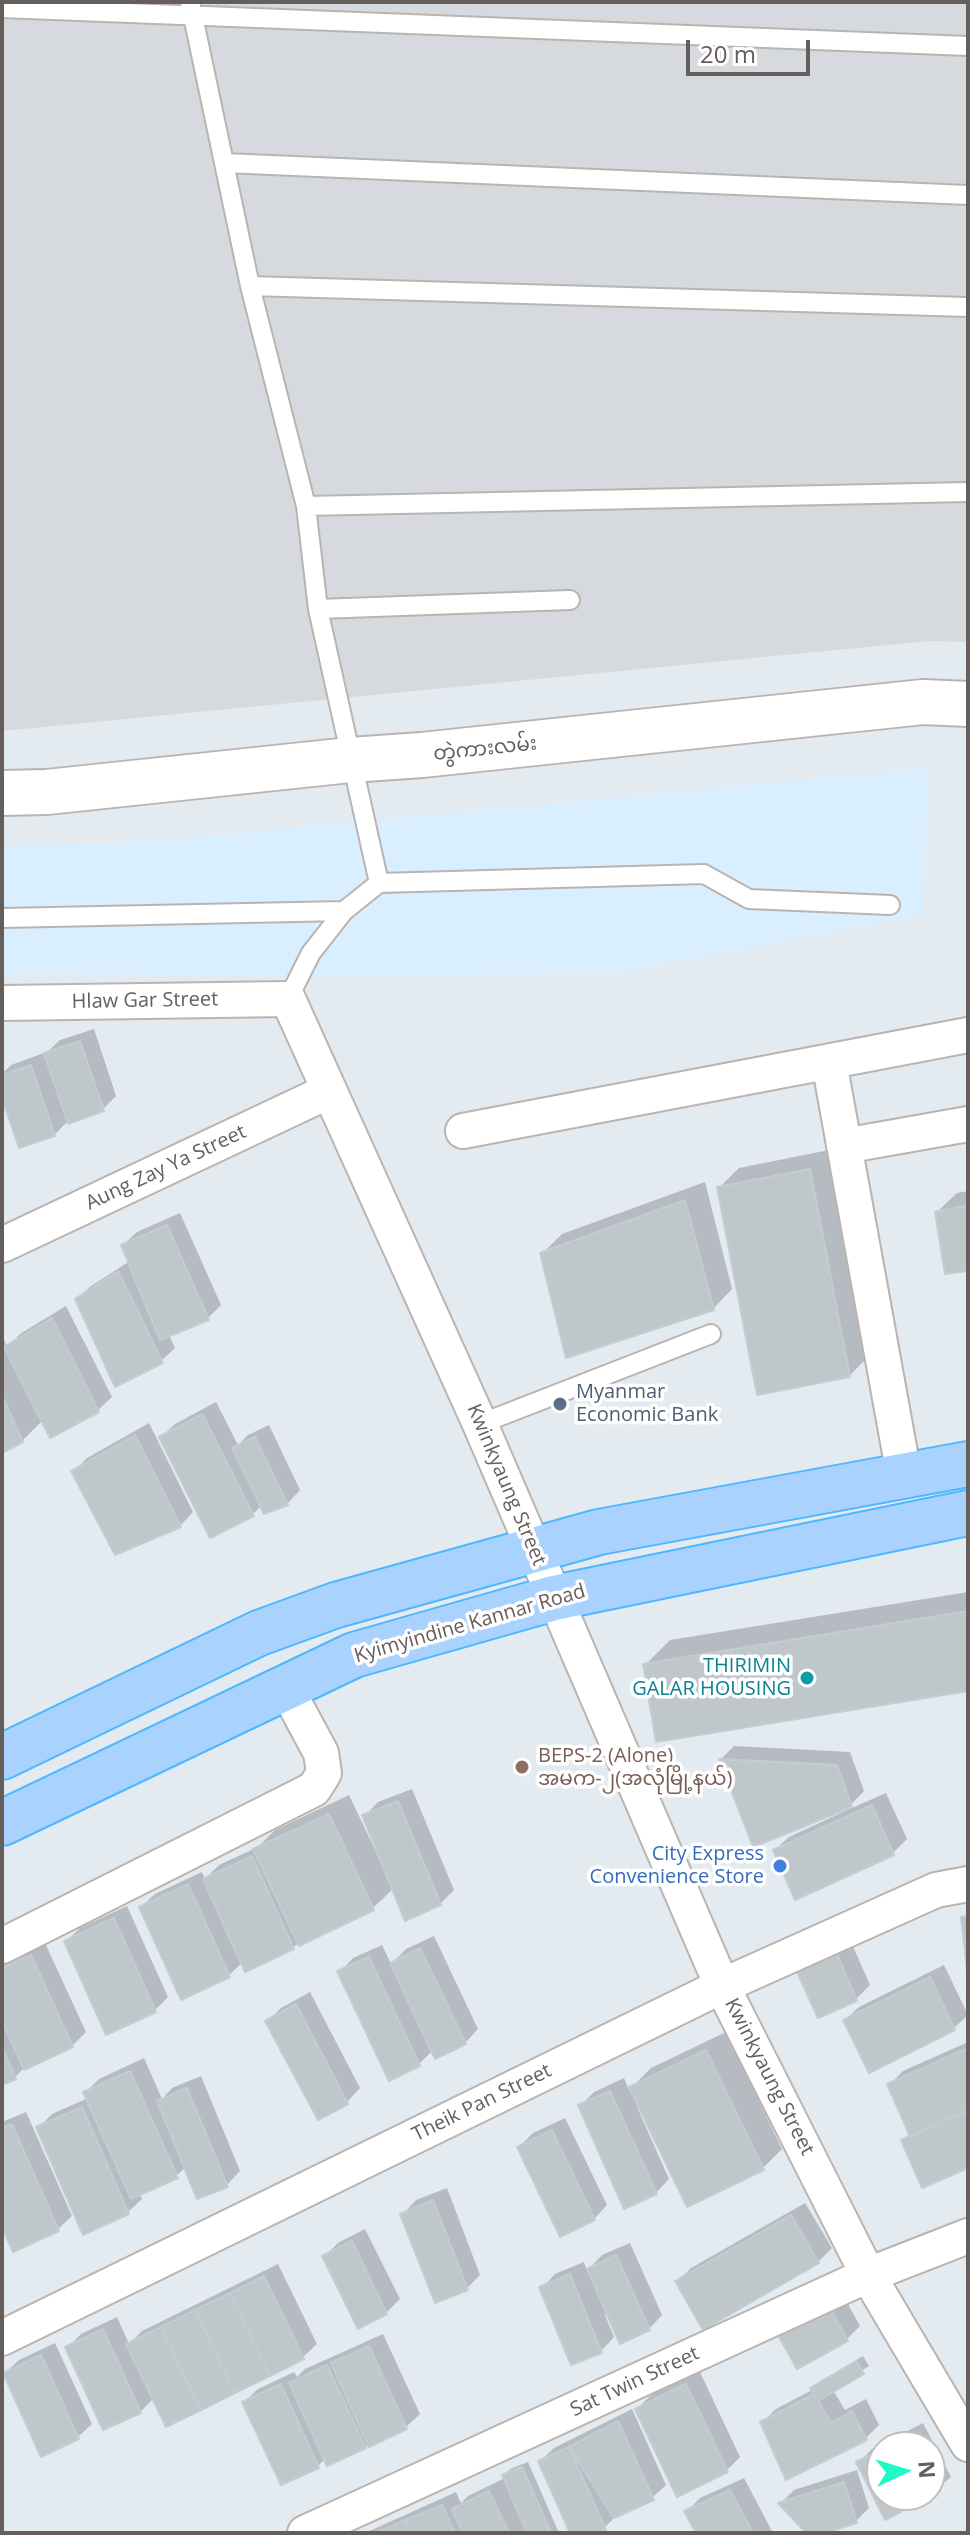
<!DOCTYPE html>
<meta charset="utf-8">
<style>
body{margin:0}
#map{position:relative;width:970px;height:2535px;overflow:hidden;background:#e3eaf0;font-family:"Open Sans",sans-serif}
canvas{display:block}
.frame{position:absolute;inset:0;border:4px solid #665e5b;pointer-events:none}
.north{position:absolute;left:866px;top:2431px;width:80px;height:80px;box-sizing:border-box;background:#fff;border:2px solid #c2bfbd;border-radius:50%;rotate:86deg;font-size:22px;font-weight:700;line-height:32px;text-align:center;color:#665e5b}
.north::after{content:'';display:block;margin:auto;width:28px;height:36px;background:#1efbc6;clip-path:polygon(50% 0,100% 100%,50% 72%,0 100%)}
.scale{position:absolute;left:686px;top:40px;width:124px;height:36px;box-sizing:border-box;border:4px solid #665e5b;border-top:0;padding-left:10px;font-size:24px;line-height:28px;white-space:nowrap;color:#665e5b;-webkit-text-stroke:6px #fff;paint-order:stroke}
</style>
<div id="map">
<canvas width="970" height="2535"></canvas>
<div class="frame"></div>
<div class="north">N</div>
<div class="scale">20 m</div>
</div>
<script>
const g = document.querySelector('canvas').getContext('2d');
g.lineJoin = 'round';
function paint(path, color) {
  g.fillStyle = color;
  g.fill(path, 'evenodd');
}
function stroke(path, color, width, dash) {
  g.strokeStyle = color;
  g.lineWidth = width;
  g.lineCap = dash ? 'butt' : 'round';
  g.setLineDash(dash || []);
  g.stroke(path);
}
function write(font, color, halo, rows, align = 'center') {
  g.font = font + ' "Open Sans","Noto Sans Myanmar",sans-serif';
  g.lineWidth = 7;
  g.setLineDash([]);
  g.textBaseline = 'middle';
  g.strokeStyle = halo;
  g.fillStyle = color;
  for (const [text, x, y, turn = 0] of rows) {
    g.save();
    g.translate(x, y);
    g.rotate((+turn || 0) * Math.PI / 180);
    g.textAlign = isNaN(turn) ? turn : align;
    if (halo) g.strokeText(text, 0, 0);
    g.fillText(text, 0, 0);
    g.restore();
  }
}
const commercial = new Path2D(`
 M929 768 923 914 619 973 318 977 2 973V846L144 842Z`);
const industrial = new Path2D(`
 M2 2H968V642L929 641 2 731Z`);
const shadow = new Path2D(`
 M94 1029 116 1096 103 1109 70 1119 54 1135 2 1092V1074L11 1065 44 1053V1055L60 1040Z
 M829 1150 869 1356 849 1376 720 1187 739 1168Z
 M705 1182 732 1289 713 1309 542 1254 562 1234Z
 M968 1191V1269L937 1212 957 1193Z
 M180 1213 221 1305 208 1318 169 1335 175 1348 161 1361 77 1299 91 1286 130 1261 123 1245 137 1232Z
 M66 1306 112 1397 98 1410 43 1420 22 1441 2 1450V1335L7 1347 20 1334Z
 M216 1402 238 1445 248 1435 269 1425 300 1490 287 1504 262 1505 253 1514 161 1437 175 1424Z
 M149 1423 193 1512 180 1526 74 1472 87 1458Z
 M968 1592V1690L645 1665 670 1640Z
 M734 1746 850 1752 864 1791 845 1811 886 1793 907 1839 893 1853 796 1897 775 1850 789 1837 845 1811 844 1808 754 1844 721 1759Z
 M412 1789 454 1890 440 1904 394 1888 373 1908 299 1942 293 1948 243 1962 229 1975 141 1907 155 1894 202 1872 205 1879 219 1865 258 1847 275 1830 349 1795 377 1854 380 1853 365 1816 378 1802Z
 M127 1906 168 1997 155 2010 67 1941 80 1928Z
 M434 1936 478 2029 465 2043 433 2050 418 2065 340 1972 353 1958 382 1945 391 1964 406 1949Z
 M851 1942 870 1985 856 1999 819 2016 799 1973 813 1959Z
 M45 1943 86 2032 72 2046 24 2068 15 2077 2 2083V1962Z
 M944 1965 968 2015 954 2028 845 2020 859 2007Z
 M310 1992 360 2088 347 2102 268 2021 281 2008Z
 M726 2032 782 2149 762 2169 640 2106 637 2107 669 2179 656 2193 580 2106 594 2092 624 2078 629 2090 651 2068Z
 M968 2042V2165L903 2140 911 2132 890 2084 903 2071Z
 M144 2058 162 2099 172 2088 201 2076 240 2171 227 2185 186 2167 176 2176 139 2193 142 2199 128 2212 84 2232 38 2128 52 2114 88 2098 86 2092 99 2079Z
 M26 2112 72 2216 58 2229 2 2223V2122Z
 M565 2118 607 2205 594 2219 519 2147 533 2133Z
 M447 2188 480 2275 467 2288 403 2214 416 2200Z
 M805 2203 832 2248 818 2262 678 2281 691 2268Z
 M365 2229 400 2299 386 2313 359 2326 325 2256 338 2243Z
 M630 2243 662 2315 649 2329 609 2314 605 2315 614 2337 601 2351 542 2288 555 2274 584 2262 587 2271 602 2255Z
 M278 2264 317 2344 303 2357 154 2398 140 2412 67 2348 81 2334 117 2317 129 2344 142 2331Z
 M843 2295 860 2326 846 2340 781 2335Z
 M383 2334 420 2414 406 2427 365 2447 326 2458 318 2466 282 2483 244 2402 258 2389 294 2372 297 2377 305 2369Z
 M55 2343 92 2424 78 2437 42 2454 5 2373 19 2360Z
 M863 2356 869 2366 833 2390 845 2410 866 2399 879 2425 866 2438 762 2423 776 2409 814 2389 819 2382Z
 M700 2372 740 2457 727 2470 637 2409 651 2395Z
 M632 2409 666 2485 652 2498 618 2514 604 2528 592 2533H572L540 2461 554 2448Z
 M923 2423 951 2477 930 2494V2447H882V2495H929L886 2517 858 2463 872 2449Z
 M528 2462 559 2533H365L456 2492 461 2503 468 2496 505 2478 504 2476 510 2469Z
 M857 2470 869 2508 856 2521 818 2533H808L781 2503 794 2490Z
 M744 2478 773 2533H698L687 2511 700 2498Z`);
const building = new Path2D(`
 M80 1041 104 1111 68 1124 44 1053Z
 M31 1065 55 1136 19 1148 2 1098V1075Z
 M810 1169 850 1377 757 1395 717 1187Z
 M685 1200 714 1310 566 1358 540 1253Z
 M968 1205V1271L945 1274 935 1212Z
 M167 1225 209 1320 160 1340 121 1245Z
 M118 1271 163 1363 115 1387 75 1299Z
 M52 1318 99 1412 50 1438 4 1347Z
 M2 1396 23 1442 2 1453Z
 M202 1414 254 1516 210 1538 159 1437Z
 M135 1435 181 1527 115 1555 71 1471Z
 M255 1437 288 1505 264 1514 232 1448Z
 M968 1611V1691L656 1742 643 1664Z
 M719 1759 837 1765 852 1807 753 1847Z
 M398 1801 441 1905 405 1921 362 1815Z
 M872 1805 894 1855 795 1900 773 1850Z
 M329 1814 374 1910 299 1946 253 1849Z
 M252 1856 294 1949 245 1972 203 1879Z
 M188 1884 230 1977 181 2000 139 1907Z
 M968 1916V1979L961 1917Z
 M114 1918 156 2012 106 2035 64 1941Z
 M420 1948 466 2044 435 2059 390 1963Z
 M837 1954 857 2001 818 2018 797 1972Z
 M31 1955 73 2047 24 2070 2 2021V1968Z
 M369 1957 420 2066 389 2081 337 1971Z
 M930 1977 955 2030 869 2073 843 2020Z
 M296 2004 348 2104 318 2120 265 2021Z
 M2 2047 16 2079 2 2085Z
 M968 2048V2111L910 2136 887 2084Z
 M706 2050 764 2170 687 2207 629 2087Z
 M130 2071 178 2178 131 2199 83 2092Z
 M187 2088 228 2187 197 2199 157 2101Z
 M610 2091 657 2194 624 2209 578 2105Z
 M82 2107 129 2214 83 2235 36 2127Z
 M968 2111V2168L922 2188 901 2140Z
 M12 2124 59 2231 13 2252 2 2227V2128Z
 M552 2130 595 2220 560 2237 517 2147Z
 M433 2200 468 2290 435 2303 400 2214Z
 M791 2215 819 2263 703 2330 675 2281Z
 M352 2241 387 2314 358 2329 322 2256Z
 M616 2255 650 2330 620 2344 587 2269Z
 M570 2274 602 2353 571 2365 539 2287Z
 M264 2276 304 2359 270 2376 230 2293Z
 M230 2293 270 2376 235 2393 195 2310Z
 M829 2307 848 2341 797 2369 778 2335Z
 M195 2310 235 2393 201 2410 161 2327Z
 M161 2327 201 2410 166 2427 126 2344Z
 M103 2329 141 2413 103 2430 65 2347Z
 M369 2346 407 2429 369 2447 331 2363Z
 M41 2355 79 2439 41 2457 3 2373Z
 M856 2361 864 2374 818 2401 810 2388Z
 M327 2365 366 2448 327 2466 289 2383Z
 M281 2384 319 2468 281 2485 242 2402Z
 M686 2384 728 2472 677 2497 635 2409Z
 M814 2394 831 2423 852 2411 867 2440 786 2480 760 2422Z
 M618 2421 654 2500 614 2518 569 2447Z
 M909 2435 915 2447H886Z
 M569 2447 606 2530 597 2533H570L538 2461Z
 M882 2449V2495H930V2476L938 2492 885 2520 856 2462Z
 M522 2467 551 2533H527L502 2475Z
 M844 2482 857 2523 825 2533H806L778 2503Z
 M730 2490 753 2533H696L684 2511Z
 M489 2491 509 2533H463L452 2509Z
 M442 2505 455 2533H411L405 2520Z
 M405 2520 411 2533H376Z`);
const service = new Path2D(`
 M190 2 250 286 306 506 318 609 379 883
 M2 8 968 46
 M224 163 968 195
 M250 286 968 307
 M306 506 968 492
 M318 609 570 600
 M2 918 344 911
 M288 999 311 953 344 911 379 883 704 874 749 899 890 905
 M480 1424 711 1334`);
const minor = new Path2D(`
 M2 1003 288 999 480 1424 722 1986 868 2275 968 2444
 M829 1062 904 1475
 M463 1131 968 1035
 M844 1146 968 1124
 M2 1245 329 1091
 M2 1946 314 1789 324 1773 321 1753 285 1686
 M2 2338 722 1986 936 1890 968 1884
 M305 2533 868 2275 968 2236`);
const secondary = new Path2D(`
 M2 793 47 792 350 760 422 755 923 702 968 704`);
const primary = new Path2D(`
 M2 1757 259 1633 336 1605 599 1532 968 1464
 M2 1823 354 1655 554 1598 968 1513`);
const markers = [
 [560,1404,8,"#5c6f8a"],
 [807,1678,8,"#0f9aa8"],
 [522,1767,8,"#8d6e63"],
 [780,1866,8,"#3f7fe0"]
];
const streetNames = [
 ["တွဲကားလမ်း",485,749,-6],
 ["Hlaw Gar Street",145,1001,-1],
 ["Aung Zay Ya Street",166,1168,-25],
 ["Kwinkyaung Street",506,1485,67],
 ["Kyimyindine Kannar Road",470,1624,-16],
 ["Kwinkyaung Street",769,2077,63],
 ["Theik Pan Street",482,2103,-26],
 ["Sat Twin Street",635,2382,-25]
];
const serviceNames = [
 ["Myanmar",576,1392],
 ["Economic Bank",576,1415]
];
const cultureNames = [
 ["THIRIMIN",791,1666],
 ["GALAR HOUSING",791,1689]
];
const educationNames = [
 ["BEPS-2 (Alone)",538,1756],
 ["အမက-၂(အလုံမြို့နယ်)",538,1779]
];
const shopNames = [
 ["City Express",764,1854],
 ["Convenience Store",764,1877]
];
paint(commercial, '#d9eeff');
paint(industrial, '#d6dade');
paint(shadow, '#0003');
paint(building, '#c0c7ca');
stroke(building, '#c1cdd5', 2);
stroke(service, '#bab4b1', 22);
stroke(minor, '#bab4b1', 38);
stroke(secondary, '#bab3b0', 48);
stroke(primary, '#4db7ff', 48);
stroke(service, '#fff', 18);
stroke(minor, '#fff', 34);
stroke(secondary, '#fff', 44);
stroke(primary, '#a9d2ff', 44);
for (const [x, y, r, color] of markers) {
  const dot = new Path2D();
  dot.arc(x, y, r, 0, 2 * Math.PI);
  g.fillStyle = color;
  g.fill(dot);
  stroke(dot, '#fff', 3);
}
write('20px', '#665e5b', '#fff', streetNames);
write('20px', '#4e5e75', '#fff', serviceNames, 'left');
write('20px', '#0d838f', '#fff', cultureNames, 'right');
write('20px', '#785e54', '#fff', educationNames, 'left');
write('20px', '#366cbe', '#fff', shopNames, 'right');
</script>
